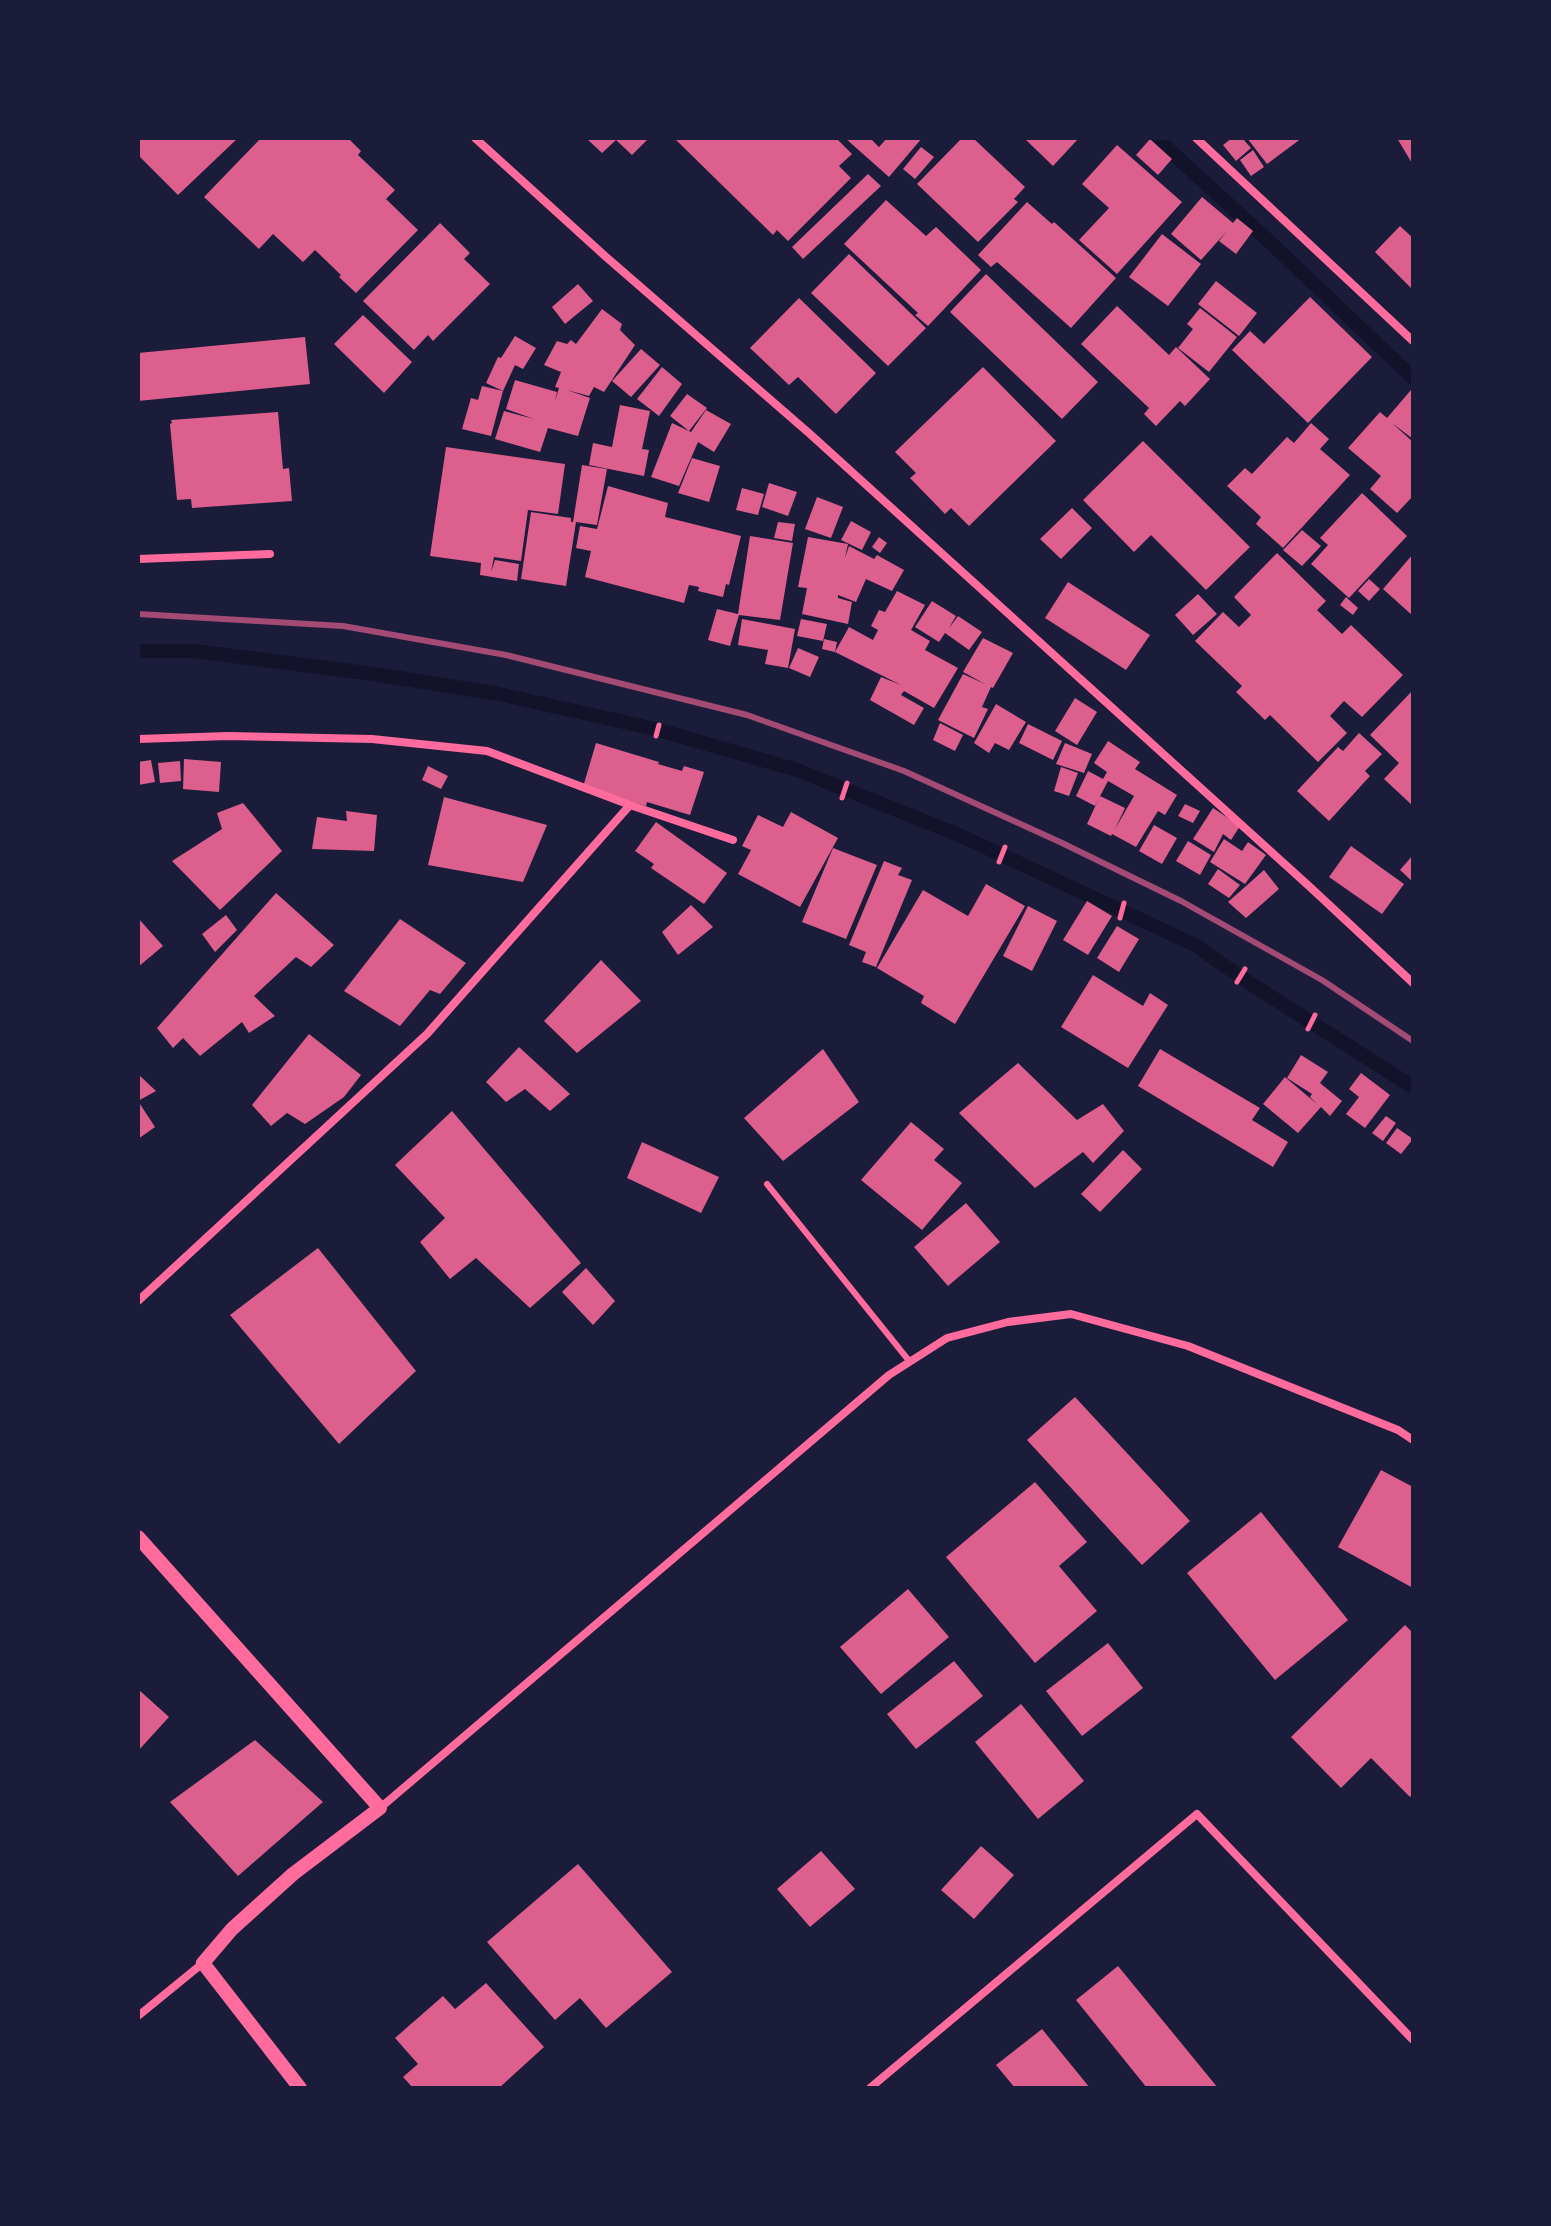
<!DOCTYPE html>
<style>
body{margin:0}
#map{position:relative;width:1551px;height:2226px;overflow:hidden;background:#1b1b3a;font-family:"Exo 2",sans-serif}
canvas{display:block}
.frame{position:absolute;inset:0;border:140px solid #1b1b3a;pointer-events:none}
</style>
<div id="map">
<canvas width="1551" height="2226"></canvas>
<div class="frame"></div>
</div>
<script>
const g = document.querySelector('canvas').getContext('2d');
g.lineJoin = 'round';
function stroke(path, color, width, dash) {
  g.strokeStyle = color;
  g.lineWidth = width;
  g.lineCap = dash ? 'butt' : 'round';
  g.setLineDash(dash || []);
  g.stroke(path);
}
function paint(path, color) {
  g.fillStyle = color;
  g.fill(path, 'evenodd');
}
const stream = new Path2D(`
 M1156 138 1272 244 1413 378
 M138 651H194L374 674 499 694 655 729 797 770 959 835 1195 945 1251 984 1413 1087`);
const building = new Path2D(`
 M138 138H238L178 195 138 155Z
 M261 138H348L361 151 358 155 395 190 386 199 418 230 356 293 339 277 341 275 315 250 303 262 273 234 259 249 204 197Z
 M586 138H649L632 155 616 140 602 153Z
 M674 138H836L852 154 839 166 851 178 788 241 777 230 773 235Z
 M845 138H870L879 147 887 138H922L889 177Z
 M962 138H973L1025 187 1014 199 1018 202 978 242 917 184Z
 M1024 138H1079L1053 166Z
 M1232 138H1242L1251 148 1236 161 1223 145Z
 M1247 138H1302L1267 164Z
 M1397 138H1413V165Z
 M1150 139 1172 159 1158 175 1136 155Z
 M1117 145 1182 202 1117 274 1079 240 1109 208 1082 184Z
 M921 147 934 157 915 179 903 169Z
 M1253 150 1264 167 1251 176 1240 160Z
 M868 174 881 186 803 259 792 247Z
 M1202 197 1233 223 1237 218 1253 231 1236 254 1219 241 1227 231 1201 260 1171 234Z
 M886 200 926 236 936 227 981 270 928 326 915 315 918 313 844 244Z
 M1027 202 1052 224 1054 222 1116 278 1071 328 997 262 991 267 978 255Z
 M440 223 470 253 464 259 490 284 433 341 428 335 414 350 363 301Z
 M1400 226 1413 238V290L1375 252Z
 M1162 234 1201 264 1168 306 1129 277Z
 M849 254 926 328 888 366 811 293Z
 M986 274 1098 382 1062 419 950 312Z
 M1216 281 1257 313 1239 336 1198 304Z
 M578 284 593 301 565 324 552 307Z
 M1310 297 1372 357 1308 423 1232 350 1250 331 1264 344Z
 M799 298 876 373 836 414 798 377 789 385 750 348Z
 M1117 306 1169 355 1176 347 1210 379 1185 406 1180 401 1156 426 1144 414 1149 408 1081 344Z
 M1200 308 1237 337 1209 372 1178 348 1193 329 1187 324Z
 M602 309 622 324 620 330 635 345 604 392 594 387 589 396 567 390 590 398 578 436 548 428 540 452 495 439 504 411 534 419 506 409 515 380 557 392 555 401 559 388 555 387 561 372 544 365 557 341 567 344 571 340 576 344Z
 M363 315 412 362 384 393 334 344Z
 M515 336 536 348 523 369 515 365 503 391 491 436 462 429 471 398 478 400 482 386 503 391 486 383 498 357 501 358Z
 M305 337 310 384 138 401V353Z
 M641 349 660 365 631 397 612 381Z
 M662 367 682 384 659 416 637 399Z
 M983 367 1056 441 969 526 951 508 945 514 910 478 916 473 895 452Z
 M1411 390 1413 392V439L1392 423 1413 442V496L1397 513 1370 489 1381 476 1348 448 1380 412 1387 418Z
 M687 394 707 408 689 431 670 416Z
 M620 405 650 411 642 449 649 450 644 476 589 465 593 443 612 447Z
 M706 410 731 424 714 452 698 442 679 486 651 477 672 423 691 432Z
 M278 412 283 469 289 468 292 501 192 508 191 499 177 500 170 424 172 423 171 420Z
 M1311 423 1329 439 1320 449 1350 475 1283 548 1256 524 1261 517 1227 486 1245 468 1252 474 1287 437 1294 443Z
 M1143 441 1250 547 1206 590 1151 535 1134 552 1083 500Z
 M446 447 565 464 558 514 528 510 521 561 494 557 491 572 495 560 519 564 517 581 480 575 481 563 430 556Z
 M692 458 720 466 709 502 678 493Z
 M582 465 607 469 597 525 576 522 566 586 521 579 531 512 571 518V522H573Z
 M769 483 797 492 788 516 762 507Z
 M608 486 668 503 665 517 741 536 729 585 726 584 723 597 698 591 699 587 689 585 684 603 585 577 591 551 576 548 580 526 597 529Z
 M742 488 764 494 758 515 736 510Z
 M1362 493 1407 536 1349 598 1311 564 1328 545 1320 538Z
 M817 497 843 507 831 538 805 529Z
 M1072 508 1092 528 1061 559 1040 539Z
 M851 521 871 532 862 550 841 540Z
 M778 522 795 524 792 541 774 538Z
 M1302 530 1321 546 1302 566 1283 550Z
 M750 536 793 543 780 620 739 615 730 646 708 640 717 609 738 614Z
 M808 537 848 544 845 558 849 546 874 559 877 555 904 570 892 591 866 579 856 602 838 595V598L852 602 848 624 802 614 807 588 798 587Z
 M879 537 887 543 880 553 872 547Z
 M1277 553 1326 601 1317 610 1342 634 1351 625 1403 675 1362 717 1344 701 1330 716 1347 733 1318 762 1270 715 1265 720 1236 692 1242 686 1195 641 1223 612 1239 627 1251 615 1234 597Z
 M1413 554V616L1383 589Z
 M1369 579 1380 589 1369 601 1358 591Z
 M1068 582 1150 635 1126 670 1045 618Z
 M897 591 925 605 911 630 930 641 925 650 958 668 934 708 904 691 901 695 924 708 914 725 870 700 881 677 901 685 835 652 849 627 873 640 878 630 871 626 879 610 885 612Z
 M1198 594 1217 614 1193 635 1175 615Z
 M1346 597 1358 608 1353 615 1340 605Z
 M932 601 956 616 949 628 958 616 982 632 969 650 945 633 939 642 915 627Z
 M742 619 795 629 788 668 765 664 768 650 738 645Z
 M801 619 827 624 823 641 797 636Z
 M983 638 1013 653 993 688 991 687 982 707 988 709 974 738 938 720 963 674 985 684 963 672Z
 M824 639 837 642 835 652 822 649Z
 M798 648 819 657 810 677 789 668Z
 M1413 690V806L1384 779 1399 763 1370 735Z
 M1075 698 1097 712 1077 745 1055 731Z
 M996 704 1026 722 1009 750 995 743 989 753 974 743Z
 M940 723 963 735 955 751 933 740Z
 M1028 724 1062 741 1053 760 1019 743Z
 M1359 733 1382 754 1365 771 1370 776 1329 821 1297 791 1338 747 1343 751Z
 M1108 741 1140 762 1135 769 1177 795 1165 815 1158 811 1136 847 1112 834 1111 836 1087 824 1100 796 1125 808 1115 829 1134 796 1108 781 1095 806 1076 796 1088 771 1103 779 1107 772 1094 763Z
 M596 743 659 762 658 764 682 771 684 766 704 772 690 815 647 802 646 806 583 787Z
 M1065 743 1092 754 1084 773 1056 764Z
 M184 759 221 762 219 792 183 789Z
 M151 760 155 782 138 785V762Z
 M180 761 181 781 160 783 158 763Z
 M428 766 448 776 441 789 422 780Z
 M1061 767 1078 773 1069 796 1054 791Z
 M444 797 547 825 523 882 428 865Z
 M243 803 282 851 220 910 172 861 222 829 217 813Z
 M1185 804 1200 811 1193 823 1178 816Z
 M1213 808 1240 826 1231 840 1223 834 1214 852 1193 839Z
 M346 811 377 815 374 851 312 849 317 817 347 821Z
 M791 812 838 838 800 907 738 874 751 850 742 846 758 815 783 827Z
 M656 822 727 873 704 904 651 868 654 864 635 851Z
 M1154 825 1177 838 1162 864 1139 851Z
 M1224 839 1242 851 1248 842 1266 855 1245 884 1210 862Z
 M1188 841 1211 855 1200 875 1176 861Z
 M1351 846 1404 884 1382 914 1329 877Z
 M833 848 877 865 846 939 802 922Z
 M1413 855V882L1400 870Z
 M884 861 902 868 898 875 912 880 876 967 862 962 866 952 849 945Z
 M1218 869 1240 885 1229 898 1208 884Z
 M1264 870 1279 889 1246 918 1228 902Z
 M986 884 1025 906 955 1024 921 1003 924 996 877 968 923 890 968 916Z
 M276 893 334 945 311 967 296 957 254 996 275 1016 249 1033 242 1022 200 1056 183 1038 173 1048 157 1028Z
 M1087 901 1112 916 1088 955 1063 940Z
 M691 905 713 927 678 955 662 932Z
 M1028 906 1057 921 1032 971 1003 956Z
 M226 915 237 930 215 952 202 934Z
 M138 918 163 946 138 967Z
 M400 919 466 963 440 994 430 990 400 1026 344 991Z
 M1117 926 1139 939 1119 972 1097 958Z
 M601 960 641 1001 577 1053 544 1021Z
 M1093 975 1143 1006 1150 993 1168 1005 1128 1068 1061 1027Z
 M309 1034 361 1075 344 1097 305 1124 287 1113 271 1126 252 1105Z
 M519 1047 570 1094 550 1111 525 1089 506 1102 486 1082Z
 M823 1049 859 1102 783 1161 744 1118Z
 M1160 1049 1260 1108 1252 1120 1288 1142 1273 1167 1138 1086Z
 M1301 1055 1328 1072 1320 1083 1342 1101 1330 1116 1321 1107 1298 1133 1263 1104 1285 1077 1317 1104 1310 1097 1312 1094 1287 1078Z
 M1018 1063 1077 1120 1103 1104 1124 1131 1093 1163 1083 1152 1035 1188 959 1113Z
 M1361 1073 1390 1095 1365 1128 1346 1114 1359 1097 1349 1089Z
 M138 1074 156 1091 138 1101 155 1127 138 1139Z
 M452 1111 581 1263 530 1308 476 1258 450 1279 420 1242 445 1218 395 1165Z
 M1386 1116 1396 1123 1383 1141 1372 1133Z
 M911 1122 944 1149 934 1160 962 1183 922 1230 861 1180Z
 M1397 1128 1413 1139 1401 1154 1386 1143Z
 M642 1142 719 1177 701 1213 627 1178Z
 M1123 1150 1142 1169 1100 1212 1081 1194Z
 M966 1203 1000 1242 948 1286 914 1247Z
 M318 1248 416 1371 339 1444 230 1315Z
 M586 1268 615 1301 593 1325 562 1292Z
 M1075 1397 1190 1521 1142 1565 1027 1440Z
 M1381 1470 1413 1487V1588L1338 1547Z
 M1035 1482 1087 1542 1059 1566 1097 1611 1035 1663 946 1557Z
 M1261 1512 1348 1620 1275 1680 1187 1573Z
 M908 1589 949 1637 881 1694 840 1647Z
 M1405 1625 1413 1633V1794L1410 1797 1371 1758 1341 1788 1291 1737Z
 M1108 1643 1143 1688 1082 1736 1046 1691Z
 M954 1661 983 1696 916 1749 887 1714Z
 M138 1689 169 1717 138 1751Z
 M1021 1704 1084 1781 1038 1819 975 1742Z
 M255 1740 323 1802 238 1876 170 1802Z
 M981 1846 1014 1875 974 1919 941 1890Z
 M821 1851 855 1889 810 1927 777 1889Z
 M578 1864 672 1972 606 2028 580 1998 555 2020 487 1942Z
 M1118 1966 1218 2088H1147L1076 2000Z
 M486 1983 544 2047 499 2088H413L403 2077 418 2064 395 2038 443 1996 455 2009Z
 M1042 2029 1090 2088H1015L996 2065Z`);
const path = new Path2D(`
 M656 736 659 725
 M842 798 847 783
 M999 862 1005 847
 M1120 918 1124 903
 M1237 982 1245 969
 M1308 1029 1315 1015`);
const service = new Path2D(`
 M767 1184 910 1362`);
const minor = new Path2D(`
 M475 138 605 256 810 434 1310 887 1413 983
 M1196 138 1413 341
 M138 559 270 554
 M138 739 228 736 372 739 487 751 630 805 427 1034 138 1301
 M630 805 733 840
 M380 1808 889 1375 947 1338 1008 1322 1071 1314 1188 1346 1398 1430 1413 1440
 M138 2016 203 1963
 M870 2088 1197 1814 1413 2040`);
const tertiary = new Path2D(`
 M138 1537 380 1808 293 1874 232 1929 203 1963 300 2088`);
const rail = new Path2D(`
 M138 614 343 626 506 655 747 715 904 771 1060 842 1181 901 1322 980 1413 1041`);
stroke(stream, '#12122b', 14);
paint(building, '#dd5f8e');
stroke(path, '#ff6b9d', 5);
stroke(service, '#ff6b9d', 6);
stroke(minor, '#ff6b9d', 8);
stroke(tertiary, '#ff6b9d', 14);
stroke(rail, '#a44b75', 6);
</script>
